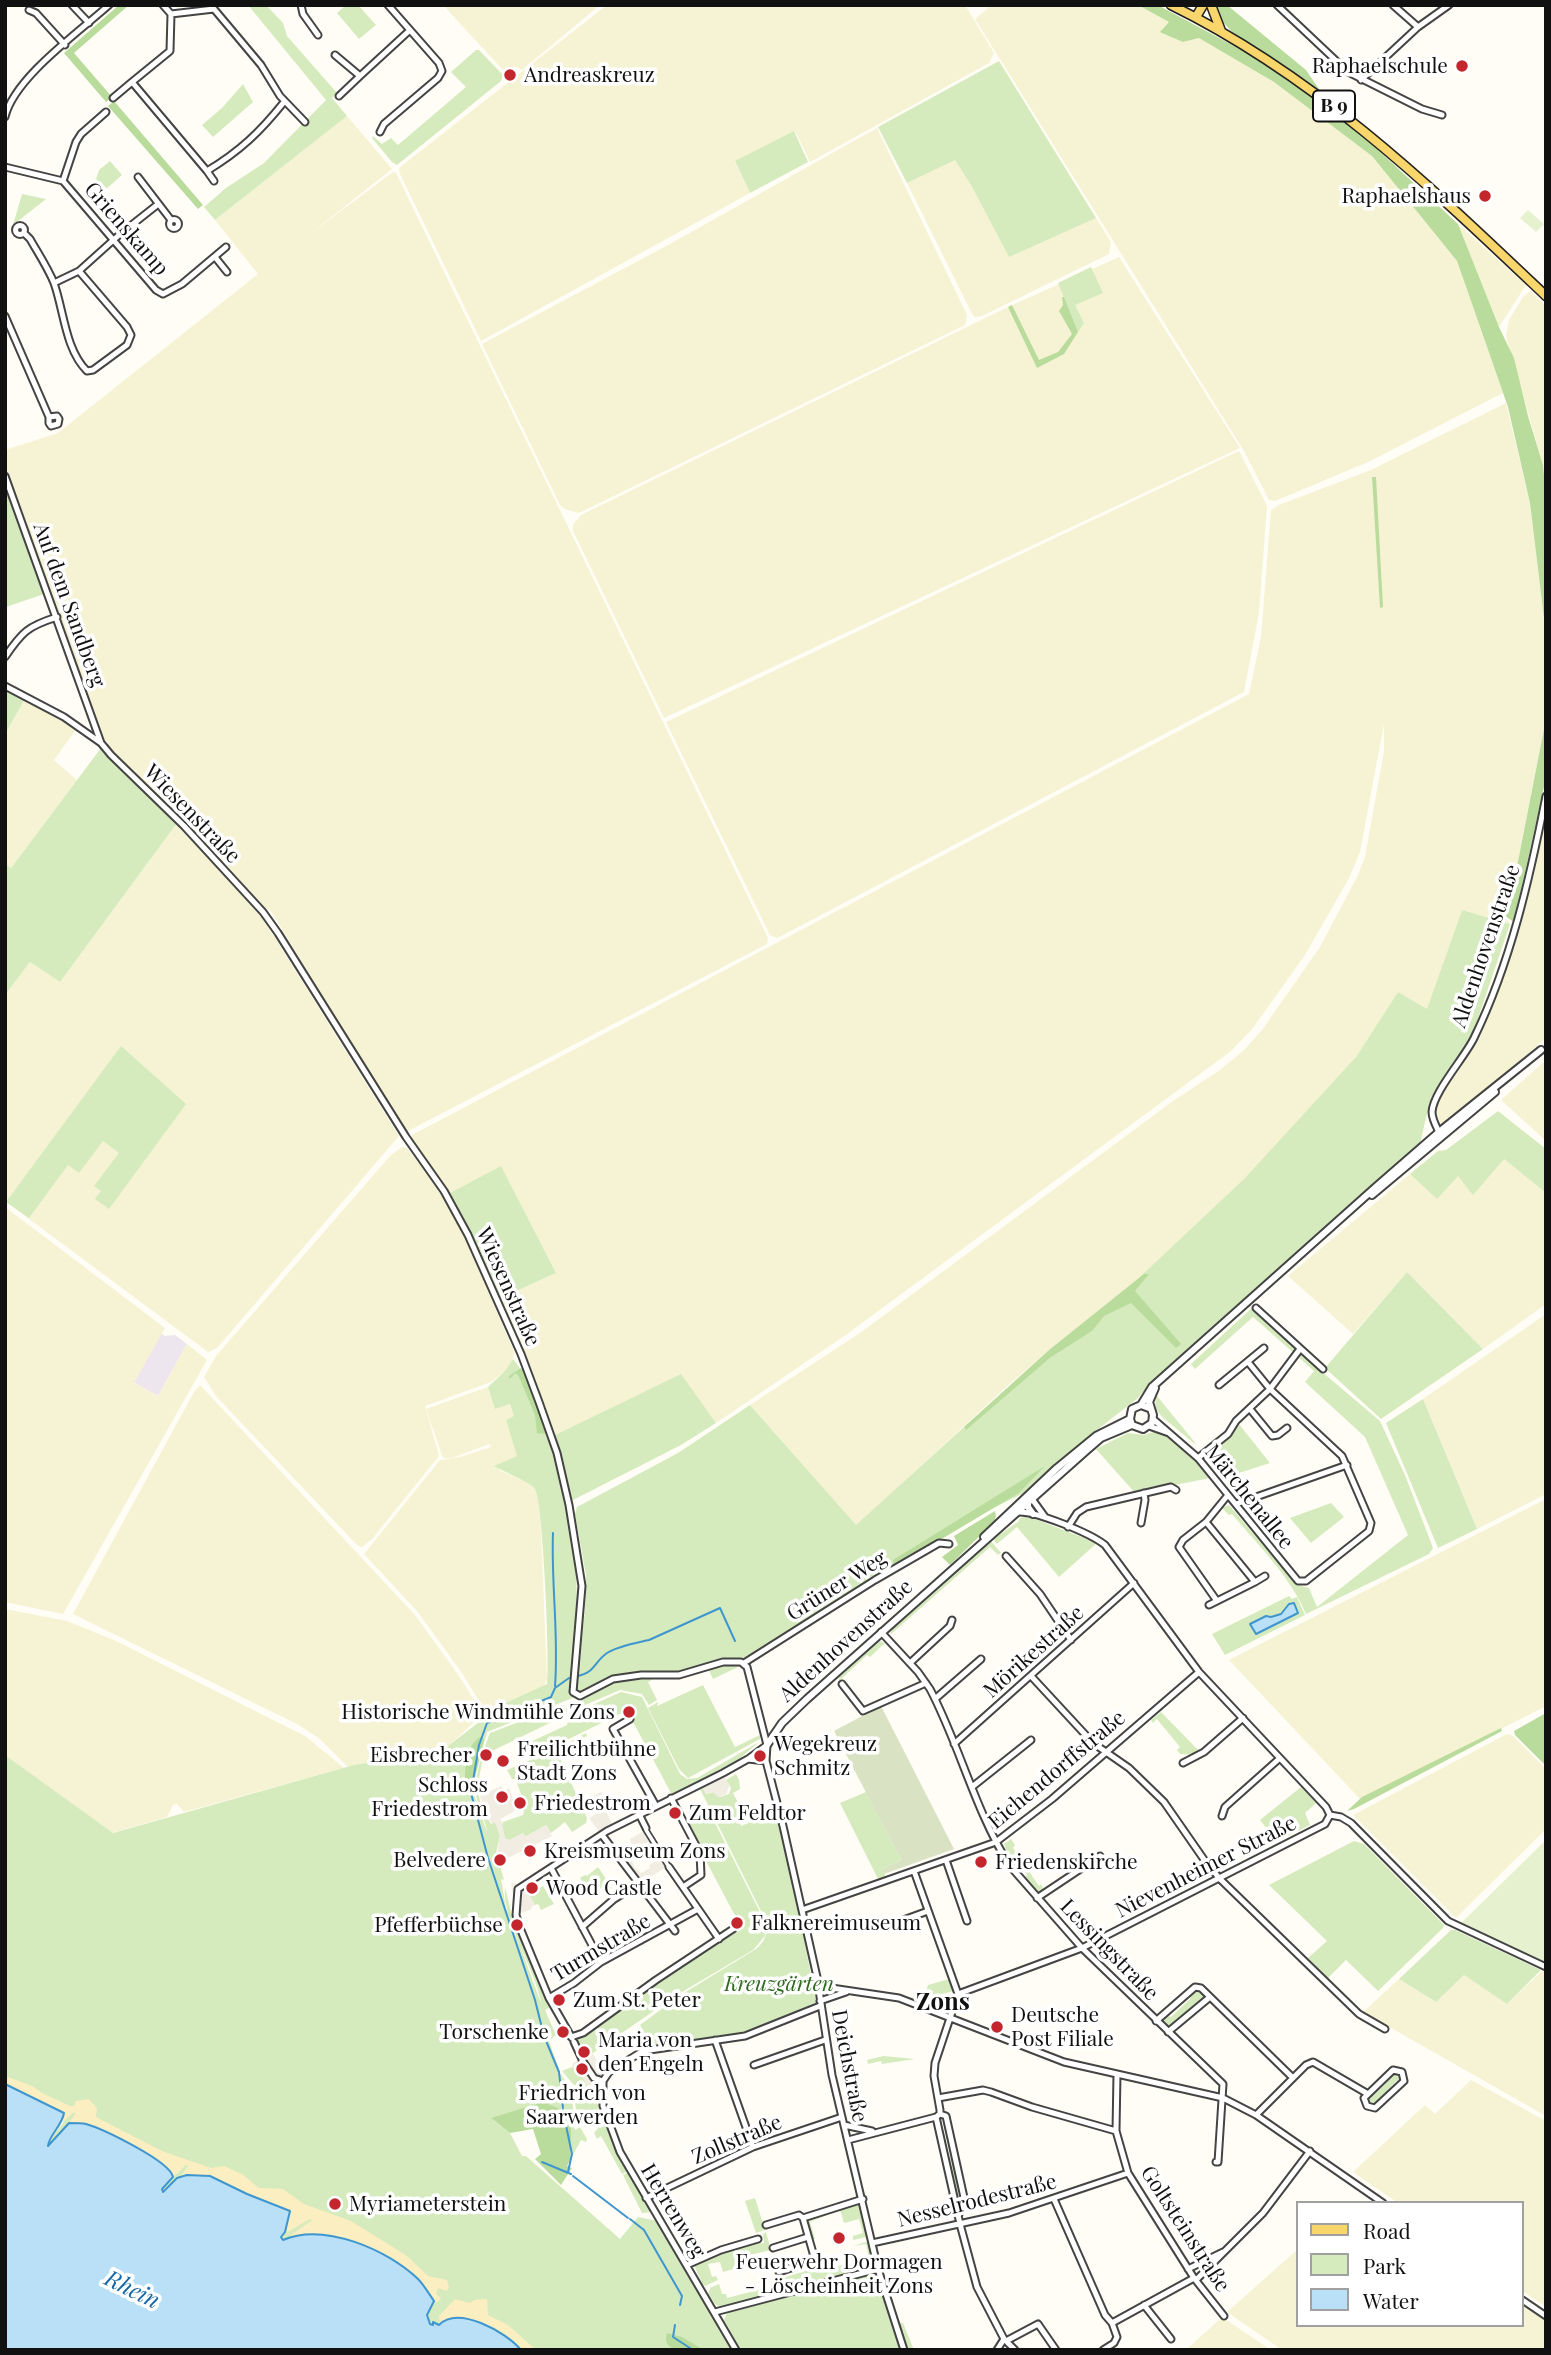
<!DOCTYPE html>
<meta charset="utf-8">
<style>
body{margin:0}
#map{position:relative;width:1551px;height:2355px;overflow:hidden;background:#fffdf5;font-family:"Playfair Display",serif}
canvas{display:block}
.frame{position:absolute;inset:0;border:7px solid #111;pointer-events:none}
.legend{position:absolute;left:1296px;top:2201px;width:228px;height:126px;box-sizing:border-box;background:#fff;border:2px solid #a0a0a0;margin:0;padding:9px 12px;list-style:none;font-size:21px;color:#111}
.legend li{display:flex;align-items:center;gap:14px;height:35px}
.legend b{width:35px;border:2px solid #a0a0a0}
</style>
<div id="map">
<canvas width="1551" height="2355"></canvas>
<div class="frame"></div>
<ul class="legend">
<li><b style="height:9px;background:#f9d66b"></b>Road</li>
<li><b style="height:19px;background:#d5ebbd"></b>Park</li>
<li><b style="height:19px;background:#b9e0f7"></b>Water</li>
</ul>
</div>
<script>
const g = document.querySelector('canvas').getContext('2d');
g.lineJoin = 'round';
function paint(path, color) {
  g.fillStyle = color;
  g.fill(path, 'evenodd');
}
function stroke(path, color, width, dash) {
  g.strokeStyle = color;
  g.lineWidth = width;
  g.lineCap = dash ? 'butt' : 'round';
  g.setLineDash(dash || []);
  g.stroke(path);
}
function write(font, color, halo, rows, align = 'center') {
  g.font = font + ' "Playfair Display",serif';
  g.lineWidth = 7;
  g.setLineDash([]);
  g.textBaseline = 'middle';
  g.strokeStyle = halo;
  g.fillStyle = color;
  for (const [text, x, y, turn = 0] of rows) {
    g.save();
    g.translate(x, y);
    g.rotate((+turn || 0) * Math.PI / 180);
    g.textAlign = isNaN(turn) ? turn : align;
    if (halo) g.strokeText(text, 0, 0);
    g.fillText(text, 0, 0);
    g.restore();
  }
}
const industrial = new Path2D(`
 M161 1333 165 1336 175 1335 187 1344 158 1396 133 1382Z`);
const farmland = new Path2D(`
 M443 5H600L522 70 517 67H507L503 70Z
 M607 5H965L994 53 989 63 810 162 795 131 735 162 750 193 481 341 400 174 399 168Z
 M992 5H1138L1169 22 1161 32 1183 42 1199 38 1218 48 1274 82 1321 117 1372 156 1457 261 1503 393 1368 462 1275 501 1269 500 1244 451 975 19Z
 M347 116 392 169 310 234 393 172 396 173 768 938 767 944 408 1131 403 1129 271 911 264 907 212 849 159 796 106 746 109 742 102 739 5 473V450L58 433 258 274 215 220Z
 M877 128 967 315 965 325 579 513 565 509 560 505 482 344 670 244Z
 M955 159 971 185 1009 256 1096 218 1111 242 1109 254 982 316 975 317 972 314 907 183Z
 M1458 224 1526 285 1499 327Z
 M1119 257 1240 448 664 718 573 531V525L581 515 1008 307Z
 M1530 291 1546 306V495L1543 465 1506 336 1509 320 1523 297Z
 M1506 403 1530 503 1546 635V719L1510 902 1505 916 1510 924 1462 910 1427 1010 1398 992 1356 1057 1309 1113 1245 1178 1131 1286 1049 1350 1005 1388 856 1526 750 1405 860 1333 1173 1101 1220 1070 1244 1050 1262 1030 1320 947 1357 877 1365 857 1384 751V724L1360 852 1349 878 1305 955 1253 1028 1231 1051 847 1334 716 1423 680 1375 555 1435 501 1298 556 1273 501 1167 450 1193 411 1139 412 1135 1249 694 1261 637 1271 510 1279 505 1371 470Z
 M1239 451 1267 506 1259 613 1244 692 785 934 777 938 770 935 666 722Z
 M25 699 77 728 54 760 77 780 11 868 5 864V734Z
 M1546 814V1038L1450 1121 1441 1124 1435 1112 1438 1101 1480 1038 1513 946 1533 878Z
 M177 823 263 919 399 1136 217 1348 208 1352 5 1201V995L30 962 60 982Z
 M1546 1060V1141L1501 1100Z
 M402 1147 407 1148 432 1180 462 1231 506 1333 514 1351 513 1359 505 1371 491 1382 425 1406 439 1456 372 1539 362 1547 357 1545 216 1396 204 1377 216 1356 236 1333 391 1155Z
 M1504 1159 1546 1193V1304L1483 1349 1407 1272 1353 1334 1288 1276 1410 1174 1437 1198 1458 1176Z
 M5 1207 165 1328 134 1383 158 1396 187 1344 207 1360 63 1614 5 1602Z
 M1546 1314V1494L1477 1529 1423 1399Z
 M200 1385 415 1615 459 1676 477 1705 480 1717 447 1747 430 1754 348 1767 320 1739 299 1725 73 1614 194 1392Z
 M488 1387 495 1408 510 1404 515 1417 506 1420 518 1457 497 1465 499 1470 526 1482 535 1488 537 1492 541 1529 547 1679 544 1687 487 1714 462 1673 417 1611 364 1554 440 1460 460 1457 491 1447 489 1444 452 1458H443L426 1409Z
 M1546 1499V1706L1361 1800 1229 1660Z
 M5 1609 67 1621 116 1641 305 1736 344 1768 184 1812 177 1804 173 1805 167 1817 112 1833 5 1755Z
 M1507 1734 1513 1736 1546 1769V1829L1456 1918 1353 1815Z
 M1542 1971 1546 1972V2116L1363 2012 1399 1979 1436 2002 1464 1975 1507 2004Z
 M1471 2080 1546 2121V2307L1521 2290V2203H1398L1353 2172 1425 2105 1435 2114Z
 M1297 2250V2325H1521V2304L1546 2321V2350H1282L1227 2312Z
 M1222 2317 1271 2350H1186Z`);
const green = new Path2D(`
 M248 5H266L283 23 287 36 337 93 332 98 347 116 215 220 204 207 226 188 264 163 326 100Z
 M346 5H358L376 25 359 39 337 13Z
 M476 50H479L503 75 501 81 397 165 392 162 372 138 373 136 382 144 391 138 398 145 466 87 451 72Z
 M999 61 1096 218 1009 257 971 185 955 160 907 183 878 127Z
 M243 84 253 102 213 137 202 125 222 108Z
 M794 131 808 162 750 193 735 161Z
 M110 161 122 175 105 190 96 179 99 170Z
 M22 194 46 199 13 225Z
 M1091 267 1103 293 1075 305 1084 323 1078 332 1058 283Z
 M5 481 47 593 6 607H5Z
 M5 688 25 699 5 734Z
 M101 748V751L177 823 60 982 30 962 5 995V864L11 868Z
 M1462 910 1510 924 1473 1033 1429 1105 1420 1144 1142 1393 1138 1398 1102 1426 1028 1491 991 1509 749 1656 675 1673 633 1674 487 1732 472 1789 487 1832C486 1821 479 1811 477 1800 473 1778 482 1754 490 1733L563 1705 567 1709 566 1715 488 1753 484 1752 477 1788 482 1809 491 1824 495 1821 500 1836 496 1853 504 1880 501 1879 506 1908 541 2003C536 1969 502 1923 505 1887L512 1916 548 2005 549 2008 545 2010 556 2035 549 2041 560 2073 571 2089 574 2115 577 2121 573 2124 575 2130 580 2127 587 2139 586 2142 581 2140 570 2160 572 2114 492 2119 510 2133 522 2156H526L620 2239 638 2217 657 2221 733 2350H521L430 2325 428 2315 434 2301 419 2280 393 2261 283 2240 281 2238 285 2232 286 2227 170 2187 163 2192 162 2190 173 2177V2173L52 2144 49 2146 48 2142 63 2123 64 2114 5 2084V1755L113 1833 354 1765 440 1752 487 1716 486 1712 547 1684C550 1663 543 1503 535 1489 532 1483 502 1471 494 1466L517 1456 506 1420 514 1416 510 1404 495 1409 488 1387 505 1371 513 1359C533 1383 535 1409 548 1436 581 1508 577 1596 577 1673L585 1611 586 1575 575 1514 577 1507 678 1453 750 1405 856 1525 964 1427 1093 1321 1245 1178 1356 1057 1398 992 1427 1009Z
 M121 1046 186 1104 109 1209 95 1199 101 1191 94 1186 119 1153 103 1141 79 1173 68 1165 29 1218 6 1202Z
 M1498 1111 1546 1149V1193L1504 1159 1473 1195 1458 1176 1437 1199 1410 1174 1438 1151 1446 1150Z
 M501 1166 556 1273 501 1298 471 1233 450 1193Z
 M1407 1272 1483 1349 1381 1419 1325 1368Z
 M1254 1306 1256 1314 1258 1313 1302 1355 1380 1421 1405 1475 1433 1548 1429 1554 1306 1614C1290 1576 1258 1545 1232 1514L1229 1515 1222 1508 1229 1505 1297 1585 1309 1588 1317 1607 1408 1535 1365 1437 1305 1382 1314 1371 1253 1317 1195 1369 1191 1364Z
 M681 1374 716 1423 681 1445 571 1501 555 1435Z
 M1157 1396 1197 1445C1190 1441 1186 1436 1179 1431 1169 1421 1150 1413 1157 1396Z
 M1423 1399 1477 1529 1438 1548 1386 1423Z
 M1238 1423 1270 1463 1223 1478 1206 1456 1230 1436Z
 M1157 1431C1180 1441 1196 1458 1210 1478L1135 1493 1096 1449 1128 1433 1144 1435Z
 M1331 1503 1344 1517 1311 1543 1290 1518Z
 M1027 1516 1097 1543 1059 1577 1017 1527 997 1544 993 1539 1018 1522 1020 1518Z
 M991 1541 1001 1553 998 1555 990 1547 890 1635 892 1629Z
 M1289 1596 1292 1599 1297 1597 1305 1615 1225 1655 1212 1634Z
 M879 1641 885 1643 870 1657 867 1655 839 1681V1677Z
 M730 1663H737L740 1666 713 1679 708 1668Z
 M650 1677 652 1680 648 1682 657 1700 649 1705 642 1694 620 1690 571 1711C580 1686 626 1678 650 1677Z
 M703 1685 735 1747 760 1735V1739L688 1778 679 1769 648 1708 658 1702 657 1706Z
 M621 1692 642 1697 680 1774 687 1779 697 1778 759 1742 738 1760 672 1795 630 1716 633 1713 630 1709 532 1757 528 1743 567 1725 570 1715Z
 M1161 1712 1200 1752 1196 1755 1180 1754 1177 1750 1180 1747 1157 1719 1153 1723 1151 1720Z
 M586 1733 587 1736 574 1742 575 1746 563 1748 559 1756 587 1818 586 1823 572 1832 565 1822 551 1833 546 1825 525 1837 523 1833 510 1840 505 1839 502 1825 503 1822 523 1815 524 1809 527 1808 515 1779H512L507 1770 559 1748Z
 M736 1774 739 1780 740 1789 733 1793 744 1814 737 1817 741 1826 776 1812 798 1907 816 2002 778 2020 741 2034 651 2045 640 2025 679 1996 756 1949C768 1939 767 1931 764 1917L700 1789 703 1788 706 1794 714 1792 721 1797 729 1794 731 1788 726 1780Z
 M1301 1787 1316 1803 1305 1813 1310 1825 1277 1842 1260 1820Z
 M866 1792 901 1860 882 1869 887 1879 879 1881 840 1803Z
 M709 1811 762 1916 765 1936 753 1950 677 1995 590 2055 585 2047 581 2046 580 2049 576 2040 690 1960 742 1929 686 1823Z
 M1011 1839 1015 1845 1013 1848 1039 1886 1041 1884 1044 1890 1038 1892 1025 1879 1027 1874 1014 1856H1008L1004 1844Z
 M1354 1841 1364 1844 1444 1925 1443 1928 1378 1991 1346 1960 1328 1978 1308 1958 1327 1941 1269 1885Z
 M598 1867 612 1888 605 1893 601 1888 590 1893 580 1878 585 1875 587 1876Z
 M543 1886 554 1904 541 1910 538 1904 535 1905 529 1895Z
 M1451 1930H1455L1541 1970 1507 2004 1464 1975 1436 2002 1399 1979Z
 M949 1979 953 1991 923 2000 928 1985Z
 M1193 1991H1201L1204 1994V2000L1169 2028 1161 2020 1165 2015 1171 2017 1190 1999Z
 M883 2056 915 2059 882 2064 881 2061 868 2064 867 2060Z
 M572 2067 577 2069 598 2096 595 2097 573 2084 562 2071Z
 M1395 2072 1400 2074V2079L1396 2081 1374 2105 1368 2104 1366 2099C1376 2094 1388 2083 1395 2072Z
 M572 2085 598 2101 599 2115 592 2127 589 2124 592 2122 588 2115 581 2118 576 2109Z
 M601 2120H605L628 2171 622 2174 601 2136 597 2139 594 2133 601 2125Z
 M954 2157 964 2201 960 2205 958 2204 950 2169 952 2165 950 2158Z
 M629 2172 652 2212 642 2213 623 2175Z
 M755 2198 765 2230 756 2233 745 2201Z
 M859 2203 867 2235 866 2237 853 2240V2236L863 2233 859 2219 844 2223 840 2210 810 2222 815 2239H813L807 2223 809 2219Z
 M766 2232 771 2250 741 2257 744 2266 723 2272 720 2262 708 2264 712 2277 716 2276 718 2280 705 2286 703 2285 694 2265C706 2257 733 2244 747 2242 754 2241 758 2244 764 2243L763 2234Z
 M866 2242 870 2243 874 2261 868 2268 720 2307 715 2304 708 2294 710 2288 719 2284 722 2294H726L727 2298 781 2284 780 2279 814 2268 816 2272 869 2258 866 2244 853 2246Z
 M872 2275 880 2282 902 2350H741L724 2320 727 2313 735 2311Z
 M889 2290 900 2323H903L914 2350H906L887 2291Z`);
const forest = new Path2D(`
 M119 5H129L74 53 112 97 106 102 64 53Z
 M1138 5H1158L1165 9 1249 54 1304 89 1365 138 1458 224 1499 327 1514 358 1528 416 1543 465 1546 495V635L1530 503 1508 407 1457 261 1372 156 1274 82 1199 38 1183 42 1162 33 1160 32 1169 22Z
 M1217 5H1227L1306 70 1321 92 1231 31 1223 22Z
 M114 101 203 205 198 209 108 106Z
 M1062 297H1064L1078 332 1064 354 1037 368 1008 307 1012 305 1039 360 1058 352 1072 334 1059 311 1063 305Z
 M1372 477H1376L1383 607 1380 608Z
 M1546 719V778L1514 922 1505 916 1510 902Z
 M1144 1274H1149L1135 1291 1181 1344 1176 1348 1131 1303 1104 1316 1092 1331 1051 1357 966 1430 964 1427 1049 1350Z
 M521 1368 525 1373 546 1434 537 1433 535 1415 519 1377 516 1373 509 1379V1376Z
 M1045 1466 1019 1493 894 1567 893 1560Z
 M995 1511 996 1516 994 1522 950 1565 942 1557 958 1545 954 1536Z
 M1546 1713V1766L1515 1735 1514 1731Z
 M1501 1728 1502 1731 1354 1809 1347 1811 1362 1797Z
 M480 1737 484 1739 472 1789 468 1790 465 1786C465 1769 465 1747 480 1737Z
 M543 2102 572 2114 570 2160 567 2166 572 2168 561 2185 535 2159 541 2154 533 2129 510 2133 491 2118Z
 M667 2333 682 2337 704 2350C691 2350 660 2355 667 2333Z`);
const sand = new Path2D(`
 M5 2076 32 2086 44 2094 70 2106H74L76 2101 89 2099 97 2108 96 2117 162 2151 211 2168 224 2166 242 2174 259 2188 283 2189 304 2204 351 2221 407 2256 428 2276 447 2280 449 2288 447 2291 438 2288 436 2294 441 2298 437 2303 419 2280 393 2260 306 2235 290 2236 312 2220 310 2219 286 2233 290 2211 232 2186 187 2175 180 2177 188 2166 186 2165 173 2177 172 2173 86 2124 69 2123 76 2113H73L63 2122 64 2113 5 2083Z
 M455 2299 470 2303 474 2300 487 2299 488 2315 508 2325 536 2350H523C503 2328 469 2312 440 2321L439 2316Z`);
const cemetery = new Path2D(`
 M881 1706 954 1849 884 1874 882 1869 901 1860 834 1731Z`);
const pitch = new Path2D(`
 M1528 210 1544 224 1536 232 1520 218Z
 M1546 1840V1965L1461 1923Z`);
const plaza = new Path2D(`
 M723 1773 729 1786 726 1795 718 1797 713 1792 706 1794 701 1784Z
 M501 1786 503 1791 509 1788 517 1810 515 1809 513 1812 500 1819 503 1822 502 1825 505 1838 510 1840 523 1833 526 1837 546 1825 552 1836 506 1859H503L502 1854 497 1855 500 1836 495 1822 492 1824 483 1809 480 1796Z
 M601 1792 604 1799 611 1797 614 1804 605 1809 614 1828 602 1835 589 1818 600 1812 594 1795Z
 M647 1829 670 1865 640 1883 620 1858 632 1850 630 1839ZM650 1848 658 1855 656 1857 657 1861 649 1865 650 1868 641 1873 634 1867 631 1856 640 1850 642 1854Z
 M511 1883 523 1885 530 1894 529 1896 535 1905 531 1907 532 1909 518 1914 515 1909Z
 M593 2054 604 2072 600 2080 598 2093 591 2091 577 2069 572 2067 573 2063Z`);
const water = new Path2D(`
 M1294 1603 1298 1613 1256 1634 1250 1624 1266 1616 1271 1617 1281 1614 1289 1604Z
 M5 2084 64 2113C62 2126 49 2135 48 2146L69 2123C75 2123 81 2123 86 2124 103 2129 170 2161 173 2177L162 2189 163 2192 177 2178 187 2175 210 2176 247 2194 290 2211 285 2232 281 2237 283 2240C324 2222 388 2250 418 2279 424 2285 429 2294 434 2301L427 2315 430 2324 433 2325V2322L439 2325C458 2305 506 2332 521 2350H5Z`);
const stream = new Path2D(`
 M553 1533C551 1584 559 1635 555 1686
 M577 1676C595 1673 594 1662 607 1653 618 1646 636 1643 649 1640L720 1608 735 1641
 M563 2108 559 2072 544 2036 535 2000 488 1858 471 1793 479 1745 487 1723 551 1697 555 1688 569 1678
 M563 2110 564 2114
 M564 2116 572 2154 568 2172
 M542 2162 571 2174
 M573 2176 628 2218
 M630 2219 644 2230 682 2296 680 2305
 M675 2325 673 2337 693 2350`);
const pedestrian = new Path2D(`
 M646 1830 669 1867`);
const minor = new Path2D(`
 M72 5 89 23
 M163 5 171 14 214 9 261 65 280 96 305 122
 M301 5 303 14 318 35
 M1277 5 1348 72 1422 109 1442 115
 M1393 5 1418 27
 M29 10 36 13 65 45
 M171 14 170 51 132 82 207 171C240 151 260 132 284 102
 M335 55 360 76 410 30
 M1361 80 1418 27 1449 5
 M339 96 360 76
 M113 98 132 82
 M5 117C14 78 79 32 109 5
 M380 132 384 124 438 78 442 71 439 63 388 5
 M5 167 63 181 156 290 163 294 182 284 226 247
 M207 171 214 181
 M138 177 171 220
 M63 181 76 142 81 134 106 112
 M169.5 224a4.5 4.5 0 1 1 9 0a4.5 4.5 0 1 1-9 0Z
 M15.5 230a4.5 4.5 0 1 1 9 0a4.5 4.5 0 1 1-9 0Z
 M24 233 30 239C38 253 48 268 54 283 64 311 65 349 87 371L93 370 127 345 131 335 127 327 79 271
 M215 257 227 272
 M54 283 79 271 119 235 157 205
 M5 316 49 417V423L51 426 58 424 59 419 57 416 49 417
 M5 476 101 743 111 755 184 826 263 912 278 933 406 1137 444 1191 468 1235 521 1354 539 1402 557 1453 569 1505 582 1586 573 1692 580 1696 613 1679 641 1675H679L723 1662H741L747 1667 767 1745
 M5 657C22 632 28 626 57 617
 M5 686 64 717 101 743
 M1439 1132C1436 1126 1432 1119 1432 1112 1433 1092 1465 1057 1474 1038 1511 962 1530 877 1546 796
 M1256 1308 1323 1369
 M1219 1385 1264 1348
 M1250 1409 1272 1436 1278 1435 1287 1428
 M1153 1419 1198 1458 1298 1581H1306L1369 1531 1371 1523 1342 1456 1270 1389 1248 1362
 M1149 1426 1169 1433
 M1198 1458 1228 1434 1236 1421 1270 1389 1300 1349
 M1032 1499 1045 1517
 M1236 1504 1347 1465
 M1018 1512C1036 1511 1090 1533 1105 1545L1199 1672 1326 1807 1330 1815
 M1206 1522 1228 1495
 M1141 1523 1145 1500 1144 1493
 M1068 1527 1077 1513 1086 1507 1171 1487 1176 1490
 M1006 1556 1040 1594 1071 1640
 M1255 1582 1265 1576
 M1209 1605 1255 1582 1206 1522 1183 1540 1179 1547 1217 1601
 M881 1632 918 1672 930 1689C960 1746 975 1811 1010 1866L1082 1948 1223 2084 1218 2162H1216
 M744 1663 875 1580 939 1543 949 1544
 M910 1663 950 1626 952 1620
 M1031 1676 1093 1743 1129 1768 1164 1802 1205 1861 1220 1879 1359 2014 1385 2029
 M842 1684 863 1711 926 1683
 M935 1699 981 1659
 M630 1719 613 1729 656 1806
 M954 1744 1134 1583
 M767 1745 766 1761 783 1826 817 1977 832 2075 878 2269 904 2350
 M748 1759 766 1761
 M1183 1763 1204 1752 1243 1718
 M972 1787 1031 1740
 M671 1798 700 1853 701 1875 683 1887
 M639 1814 646 1828
 M1330 1815 1341 1817 1351 1823 1448 1921 1546 1967
 M1222 1816 1225 1807 1280 1758
 M602 1835 675 1931
 M946 1860 967 1921
 M669 1867 719 1939
 M551 1868 601 1962
 M914 1871 958 1994
 M1037 1898 1100 1856
 M802 1910 996 1842 1052 1799 1199 1672
 M864 1926 895 1923 928 1911
 M582 1927 613 1900 640 1883
 M818 1986 899 1998 1064 2062 1223 2098 1256 2115 1383 2203
 M958 1994 1082 1948 1325 1824 1330 1815
 M958 1994 935 2063 934 2076 940 2110V2114L936 2117 960 2224 977 2287 1004 2339 997 2350
 M549 1998 574 1983 601 1962 698 1909
 M820 2001 846 1992
 M1156 2021 1195 1987 1201 1988 1293 2078
 M1168 2032 1210 1997
 M571 2037 583 2033 656 1980 733 1929
 M572 2038 549 1998 520 1928 516 1915 518 1889 607 1831 723 1773 748 1759 767 1745
 M715 2040 753 2147
 M574 2042 581 2057
 M582 2060 594 2078 603 2081
 M754 2065 825 2040
 M1393 2070 1402 2072 1404 2081 1375 2108 1367 2106 1364 2098Z
 M1117 2074 1116 2131 1128 2173 1194 2278 1224 2316
 M938 2098 983 2090 991 2092 1032 2107 1116 2131
 M940 2114 946 2116 965 2202 958 2216
 M1256 2115 1306 2065 1313 2062 1368 2094
 M844 2125 872 2131
 M848 2140 936 2117
 M646 2198 753 2147 842 2117
 M1054 2199 1105 2315 1112 2323 1117 2337 1114 2343 1103 2350
 M766 2225 799 2215 803 2218
 M872 2243 1009 2213 1128 2173
 M773 2248 808 2237
 M687 2265 721 2250 758 2239
 M1188 2269 1223 2252
 M779 2272 815 2260 803 2218 863 2199
 M1196 2280 1263 2213 1310 2151
 M1521 2299 1546 2316
 M1144 2305 1171 2339
 M715 2312 878 2269
 M1112 2323 1194 2278
 M1005 2340 1015 2350
 M1006 2341 1038 2324 1056 2350
 M736 2350 620 2152 603 2106V2081L609 2072 643 2051 745 2036 820 2006`);
const tertiary = new Path2D(`
 M1372 1195 1495 1092
 M1141 1405 1152 1387 1377 1186 1439 1132 1541 1050
 M1149 1408 1141 1405 1132 1409 1130 1419 1132 1425 1143 1429 1152 1423 1153 1415 1149 1402 1155 1388
 M1028 1500V1507L1033 1514
 M984 1537 1057 1468 1096 1436 1130 1419
 M767 1745 782 1723 807 1699 1087 1450 1101 1438 1132 1425`);
const primary = new Path2D(`
 M1171 5C1316 76 1430 186 1546 296
 M1211 5 1221 31
 M1196 17 1203 5`);
const markers = [
 [1462,66,7,"#c4262e"],
 [510,75,7,"#c4262e"],
 [1485,196,7,"#c4262e"],
 [629,1712,7,"#c4262e"],
 [486,1755,7,"#c4262e"],
 [760,1756,7,"#c4262e"],
 [503,1761,7,"#c4262e"],
 [502,1797,7,"#c4262e"],
 [520,1803,7,"#c4262e"],
 [675,1813,7,"#c4262e"],
 [530,1851,7,"#c4262e"],
 [500,1860,7,"#c4262e"],
 [981,1862,7,"#c4262e"],
 [532,1888,7,"#c4262e"],
 [737,1923,7,"#c4262e"],
 [517,1925,7,"#c4262e"],
 [559,2000,7,"#c4262e"],
 [997,2027,7,"#c4262e"],
 [563,2032,7,"#c4262e"],
 [584,2052,7,"#c4262e"],
 [582,2069,7,"#c4262e"],
 [335,2204,7,"#c4262e"],
 [839,2238,7,"#c4262e"]
];
const shields = [
 [1334,106,42]
];
const shieldNames = [
 ["B 9",1334,106]
];
const poiNames = [
 ["Raphaelschule",1448,66,"right"],
 ["Andreaskreuz",524,75],
 ["Raphaelshaus",1471,196,"right"],
 ["Historische Windmühle Zons",615,1712,"right"],
 ["Wegekreuz",774,1744],
 ["Schmitz",774,1768],
 ["Freilichtbühne",517,1749],
 ["Stadt Zons",517,1773],
 ["Eisbrecher",472,1755,"right"],
 ["Schloss",488,1785,"right"],
 ["Friedestrom",488,1809,"right"],
 ["Friedestrom",534,1803],
 ["Zum Feldtor",689,1813],
 ["Kreismuseum Zons",544,1851],
 ["Belvedere",486,1860,"right"],
 ["Friedenskirche",995,1862],
 ["Wood Castle",546,1888],
 ["Falknereimuseum",751,1923],
 ["Pfefferbüchse",503,1925,"right"],
 ["Zum St. Peter",573,2000],
 ["Deutsche",1011,2015],
 ["Post Filiale",1011,2039],
 ["Torschenke",549,2032,"right"],
 ["Maria von",598,2040],
 ["den Engeln",598,2064],
 ["Friedrich von",582,2093,"center"],
 ["Saarwerden",582,2117,"center"],
 ["Myriameterstein",349,2204],
 ["Feuerwehr Dormagen",839,2262,"center"],
 ["- Löscheinheit Zons",839,2286,"center"]
];
const streetNames = [
 ["Grienskamp",126,229,49],
 ["Auf dem Sandberg",69,605,70],
 ["Wiesenstraße",192,814,46],
 ["Aldenhovenstraße",1486,946,-71],
 ["Wiesenstraße",508,1287,66],
 ["Märchenallee",1249,1497,51],
 ["Grüner Weg",837,1586,-32],
 ["Aldenhovenstraße",846,1641,-42],
 ["Mörikestraße",1034,1652,-42],
 ["Eichendorffstraße",1057,1770,-40],
 ["Nievenheimer Straße",1206,1867,-27],
 ["Turmstraße",601,1948,-31],
 ["Lessingstraße",1109,1950,46],
 ["Deichstraße",849,2066,79],
 ["Zollstraße",737,2140,-23],
 ["Nesselrodestraße",977,2201,-14],
 ["Herrenweg",673,2211,59],
 ["Goltsteinstraße",1185,2229,57]
];
const parkNames = [
 ["Kreuzgärten",779,1984]
];
const waterNames = [
 ["Rhein",132,2290,26]
];
const quarterNames = [
 ["Zons",943,2003]
];
paint(industrial, '#eee6ef');
paint(farmland, '#f6f3d4');
paint(green, '#d5ebbd');
paint(forest, '#b9dc9c');
paint(sand, '#fbeec1');
paint(cemetery, '#d9e3c4');
paint(pitch, '#e6f2cf');
paint(plaza, '#f1ede2');
paint(water, '#b9e0f7');
stroke(water, '#3f96cf', 2);
stroke(stream, '#3f96cf', 2);
stroke(pedestrian, '#444', 7);
stroke(minor, '#444', 9);
stroke(tertiary, '#444', 10);
stroke(primary, '#222', 11);
stroke(pedestrian, '#fff', 3.5);
stroke(minor, '#fff', 5);
stroke(tertiary, '#fff', 6);
stroke(primary, '#f9d66b', 8);
for (const [x, y, r, color] of markers) {
  const dot = new Path2D();
  dot.arc(x, y, r, 0, 2 * Math.PI);
  g.fillStyle = color;
  g.fill(dot);
  stroke(dot, '#fff', 2.5);
}
for (const [x, y, w] of shields) {
  const box = new Path2D();
  box.roundRect(x - w / 2, y - 15.5, w, 31, 5);
  g.fillStyle = '#fff';
  g.fill(box);
  stroke(box, '#111', 2);
}
write('bold 19px', '#111', null, shieldNames);
write('21px', '#111', '#fff', poiNames, 'left');
write('21px', '#111', '#fff', streetNames);
write('italic 21px', '#2f6b1f', '#fff', parkNames);
write('italic 23px', '#1768a6', '#fff', waterNames);
write('bold 24px', '#111', '#fff', quarterNames);
</script>
